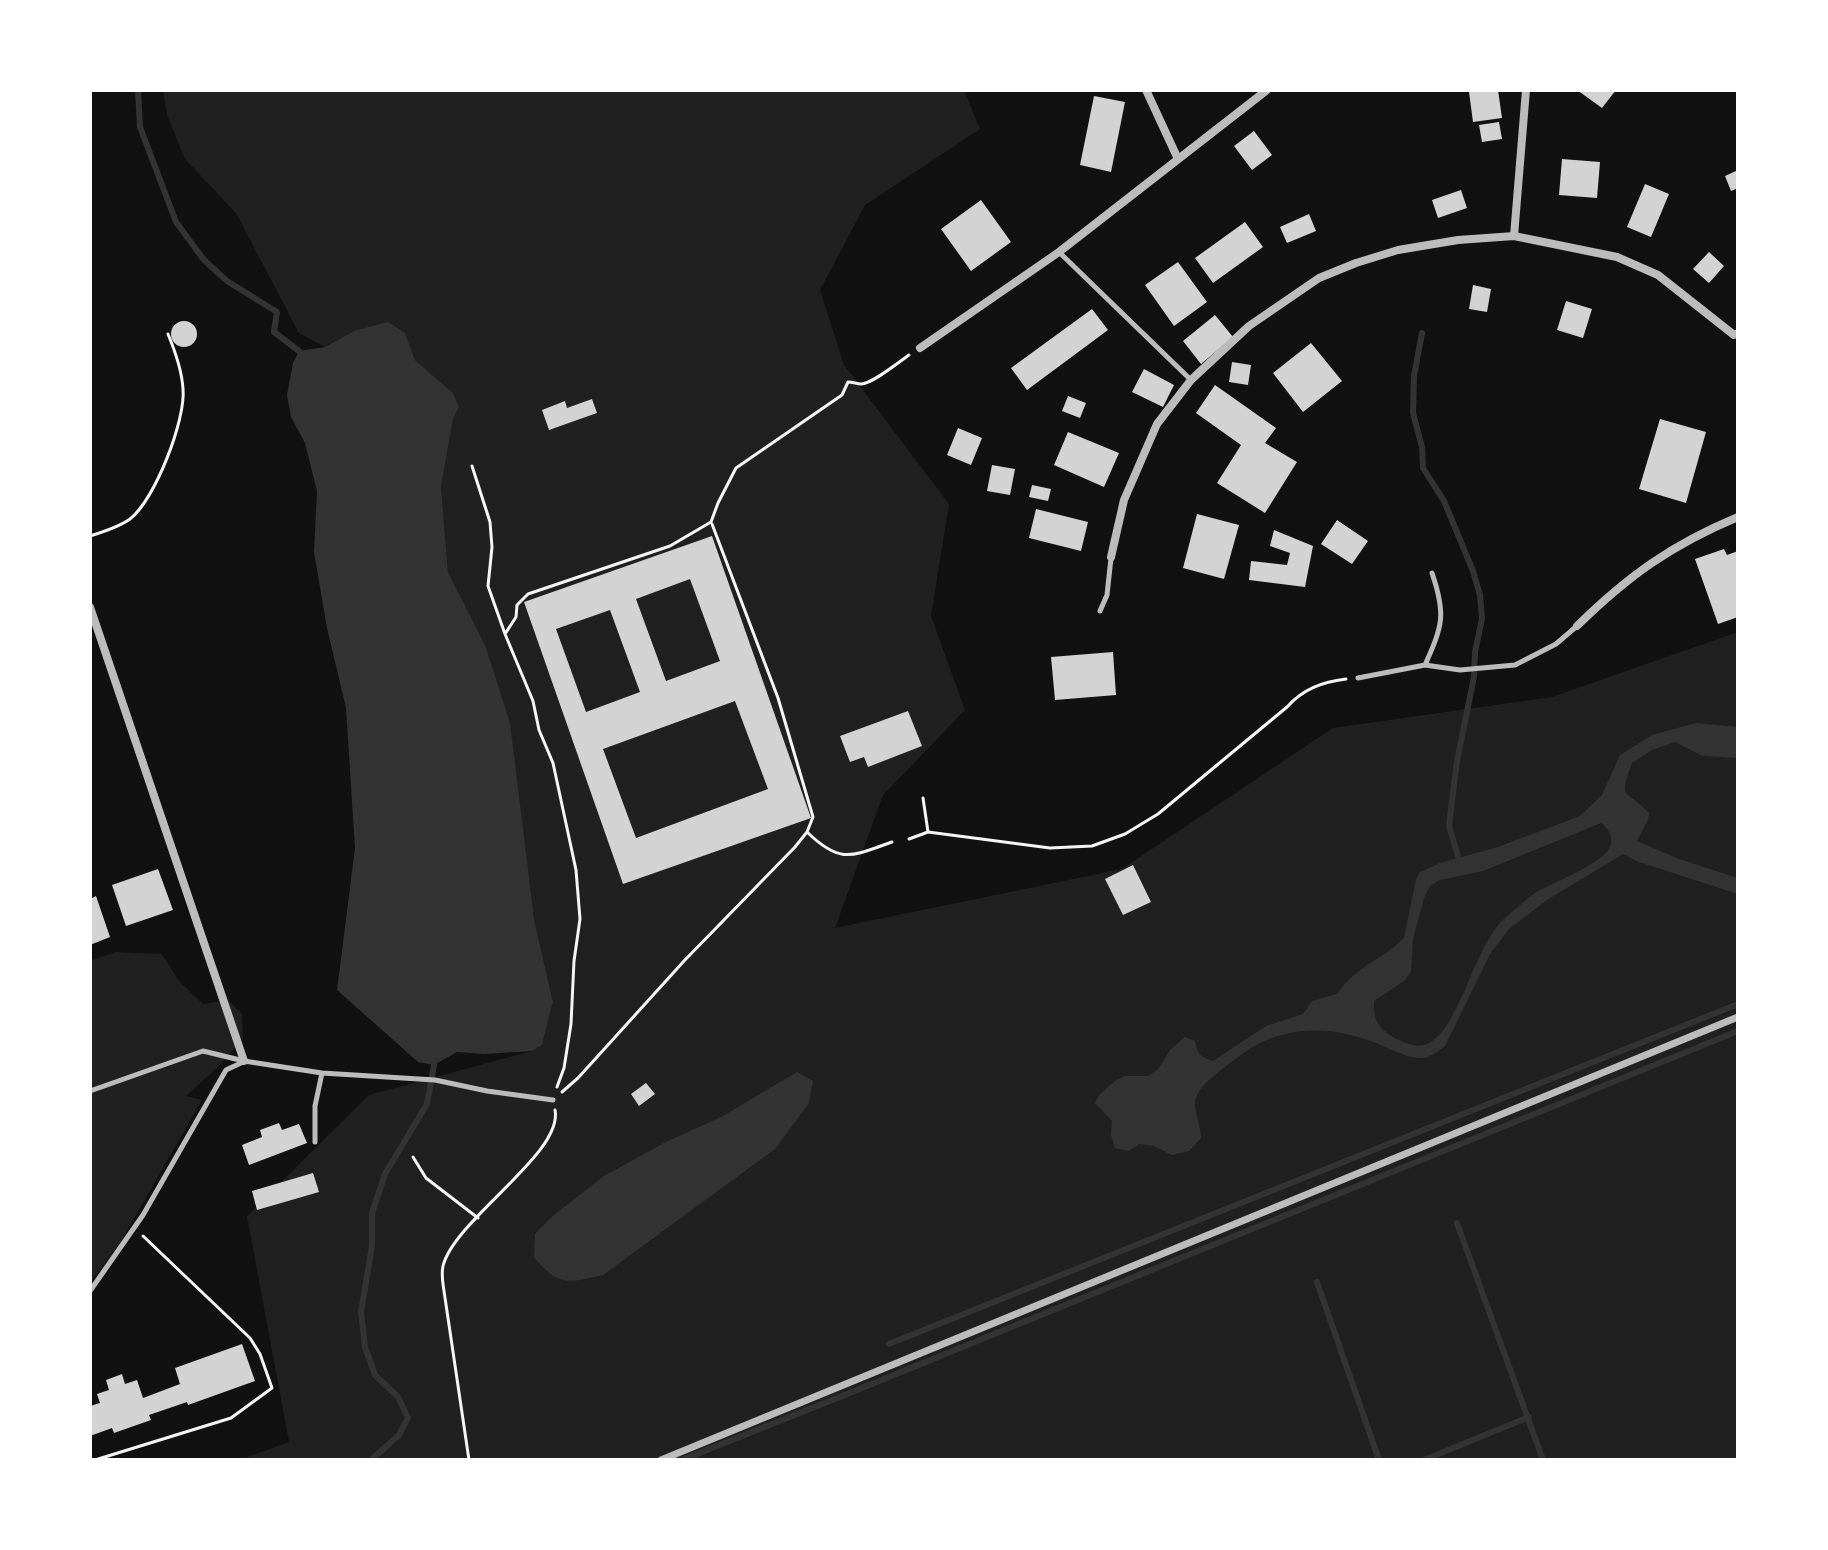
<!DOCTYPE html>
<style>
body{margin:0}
#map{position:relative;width:1828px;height:1550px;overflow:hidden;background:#111;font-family:"PT Sans Narrow",sans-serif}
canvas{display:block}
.frame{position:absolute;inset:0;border:92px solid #fff;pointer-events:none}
</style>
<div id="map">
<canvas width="1828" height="1550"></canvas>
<div class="frame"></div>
</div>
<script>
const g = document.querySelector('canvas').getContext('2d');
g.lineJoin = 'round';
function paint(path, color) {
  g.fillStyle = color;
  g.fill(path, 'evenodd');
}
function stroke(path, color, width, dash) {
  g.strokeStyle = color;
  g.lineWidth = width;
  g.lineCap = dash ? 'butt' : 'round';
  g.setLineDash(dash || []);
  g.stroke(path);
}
const green = new Path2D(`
 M163 90H964L980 129 865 205 820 290 844 365 949 504 931 616 965 710 883 795 835 928 1122 869 1333 728 1552 697 1738 632V1460H239L289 1442 247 1216 369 1095 532 1051 542 1045 553 1002 534 919 485 645 448 572 441 487 453 419 459 407 453 393 415 360 405 333 354 331 325 347 299 333 236 213 185 159 167 115Z
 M116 952 162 954 179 981 203 1004 228 1000 242 1014 243 1039 218 1067 186 1096 202 1100 120 1243 90 1283V961Z`);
const water = new Path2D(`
 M388 322 405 333 415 360 453 393 459 407 453 419 441 487 448 572 485 645 510 723 534 919 553 1002 542 1045 532 1051 484 1054 457 1052 434 1065 418 1062 337 990 355 848 346 708 327 628 314 552 317 491 305 443 291 417 287 395 293 363 299 351 325 347 354 331Z
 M1696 723 1738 727V758L1703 756 1675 742 1652 750 1632 763C1618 802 1625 787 1649 813L1648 820 1637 841 1679 859 1738 878V894L1639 862 1623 854 1547 900 1509 929 1490 954 1445 1046C1438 1051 1431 1057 1423 1058 1407 1059 1391 1049 1376 1043 1328 1024 1278 1025 1237 1058 1224 1068 1197 1085 1195 1102 1194 1111 1201 1127 1201 1138L1189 1151 1172 1155 1154 1146 1139 1144 1129 1151 1115 1148 1111 1135 1112 1121 1095 1103 1099 1095 1116 1080 1125 1076H1148L1159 1068 1170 1050 1185 1037 1195 1041C1197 1054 1201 1057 1213 1061L1266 1026 1303 1014 1312 1001 1337 994C1357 965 1381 961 1404 938L1416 879 1420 872 1440 863 1498 847 1580 816 1602 795 1620 755 1652 735ZM1601 823C1607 827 1613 836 1611 844 1607 863 1551 883 1535 893 1525 900 1516 909 1506 917 1474 944 1460 1030 1427 1044 1415 1049 1396 1040 1387 1033 1375 1024 1374 1015 1374 1001L1405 980 1411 972 1413 939 1424 898 1430 886 1440 880 1483 871Z
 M797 1072 813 1081 809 1103 775 1149 603 1275C569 1283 558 1287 534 1257L535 1234 555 1214 604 1176 664 1143 723 1116Z`);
const stream = new Path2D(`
 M138 90 140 127 176 222 204 260 227 281 277 312 274 332 299 351
 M1422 333 1414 376 1413 413 1422 447 1423 468 1444 501 1473 571 1480 595 1482 619 1475 652 1474 677 1457 761 1449 826 1458 856
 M1457 1223 1543 1460
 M1317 1282 1379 1460
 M889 1344 1738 1004
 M371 1460 399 1435 408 1418 398 1397 375 1375 365 1347 361 1312 372 1246V1213L385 1174 427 1104 434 1065
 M682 1460C1035 1320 1385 1173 1738 1031
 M1424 1460 1529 1417`);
const building = new Path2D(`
 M1486 90H1498L1502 118 1473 122 1469 92Z
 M1577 90H1616L1602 108Z
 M1094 96 1125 102 1111 172 1080 165Z
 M1499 122 1502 139 1482 142 1479 125Z
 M1254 131 1272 155 1252 170 1234 146Z
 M1562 159 1600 162 1597 198 1559 195Z
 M1738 170V188L1731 191 1725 176Z
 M1645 184 1669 194 1651 237 1627 227Z
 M1461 190 1467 208 1438 218 1432 200Z
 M981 200 1011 242 971 271 941 229Z
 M1309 214 1316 231 1287 243 1280 227Z
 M1245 222 1263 247 1213 283 1195 258Z
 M1709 252 1724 266 1709 283 1693 269Z
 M1178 262 1207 302 1174 326 1145 285Z
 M1473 285 1491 289 1487 312 1469 309Z
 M1566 301 1592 309 1583 338 1557 330Z
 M1092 309 1108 330 1027 390 1011 368Z
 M1215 315 1233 337 1201 364 1183 341Z
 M171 334a13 13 0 1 1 26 0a13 13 0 1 1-26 0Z
 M1311 343 1342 381 1303 412 1273 373Z
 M1232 362 1251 365 1248 385 1229 382Z
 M1144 369 1174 385 1163 407 1132 392Z
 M1215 385 1276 428 1265 443 1297 462 1265 513 1217 483 1241 445 1196 413Z
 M1068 396 1086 403 1080 418 1062 411Z
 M592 399 597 413 549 430 542 410 565 401 567 408Z
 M1660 419 1706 432 1686 503 1639 489Z
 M958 428 982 438 971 465 947 455Z
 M1068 432 1119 453 1104 487 1054 465Z
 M992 465 1015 469 1010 495 987 491Z
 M1032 485 1051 489 1048 501 1029 497Z
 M1036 509 1088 522 1081 551 1029 538Z
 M1197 514 1239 525 1224 579 1183 568Z
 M1337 520 1368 541 1352 564 1321 544Z
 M1274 530 1313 546 1305 587 1249 580 1251 561 1287 565 1290 553 1270 546Z
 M712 536 811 818 623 884 524 602ZM690 579 720 661 666 681 636 599ZM610 610 640 692 586 712 556 629ZM735 701 768 789 636 838 603 749Z
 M1724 549 1727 555 1738 551V617L1718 624 1695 559Z
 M1113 652 1116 695 1055 700 1051 657Z
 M908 711 922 746 868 767 864 757 850 762 840 736Z
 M1133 865 1151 902 1123 915 1105 879Z
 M158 869 173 910 126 926 112 885Z
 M96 896 110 937 90 945V899Z
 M646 1083 655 1094 639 1106 631 1094Z
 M279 1123 282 1130 299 1124 307 1143 249 1165 242 1145 262 1137 260 1130Z
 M313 1173 319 1192 257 1210 252 1191Z
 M242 1344 255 1381 188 1405 187 1402 149 1415 151 1420 114 1433 112 1428 90 1436V1406L100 1403 97 1394 109 1390 106 1380 122 1374 125 1384 137 1380 143 1398 180 1384 175 1368Z`);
const path = new Path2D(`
 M472 466 490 522 492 547 488 586 505 634
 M90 536C103 532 119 527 130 519 155 500 186 419 183 389 182 370 175 351 168 334
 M807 832C841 865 852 856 892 842
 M928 832 1050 848 1092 846 1125 834 1158 814 1287 707C1303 689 1322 682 1346 679
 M909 839 928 832 923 798
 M557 1087 564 1068 571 1024 574 961 580 919 576 870 553 763 539 730 533 701 505 634 516 617 517 605 528 594 670 546 711 522 718 503 736 468 842 395 848 382C853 382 857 384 861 384 872 384 899 362 909 355
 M562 1092 578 1078 684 961 795 847 807 832 813 817 778 698 712 524
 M413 1157 426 1178 478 1218
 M95 1460 231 1418 272 1388 260 1354 250 1338 143 1236
 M469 1460 444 1291C443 1284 441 1274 443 1266 454 1220 564 1153 555 1110`);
const service = new Path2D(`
 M1060 253 1191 380
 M1100 611 1107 595 1111 558
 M1425 665C1443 625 1446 614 1432 573
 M1358 678 1425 665 1460 670 1515 665 1556 644 1577 626
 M90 1091 203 1051 244 1061 322 1073 435 1080 487 1091 553 1100
 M315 1142V1106L322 1073
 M90 1291 143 1215 226 1070 243 1062`);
const pedestrian = new Path2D(`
 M661 1460 1738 1017`);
const minor = new Path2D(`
 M1146 90 1178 159
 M1514 236 1526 90
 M920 348 1059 252 1267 90
 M1111 557 1124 500 1157 424 1191 380 1249 326 1319 278 1356 263 1398 250 1458 240 1514 236 1617 257 1658 275 1734 335 1738 333
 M90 607 244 1061
 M1577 626C1628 576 1671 545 1738 517`);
paint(green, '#202020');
paint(water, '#333');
stroke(stream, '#333', 6);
paint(building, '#d3d3d3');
stroke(path, '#f5f5f5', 3);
stroke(service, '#bcbcbc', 5);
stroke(pedestrian, '#bcbcbc', 7);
stroke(minor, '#bcbcbc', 8);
</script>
